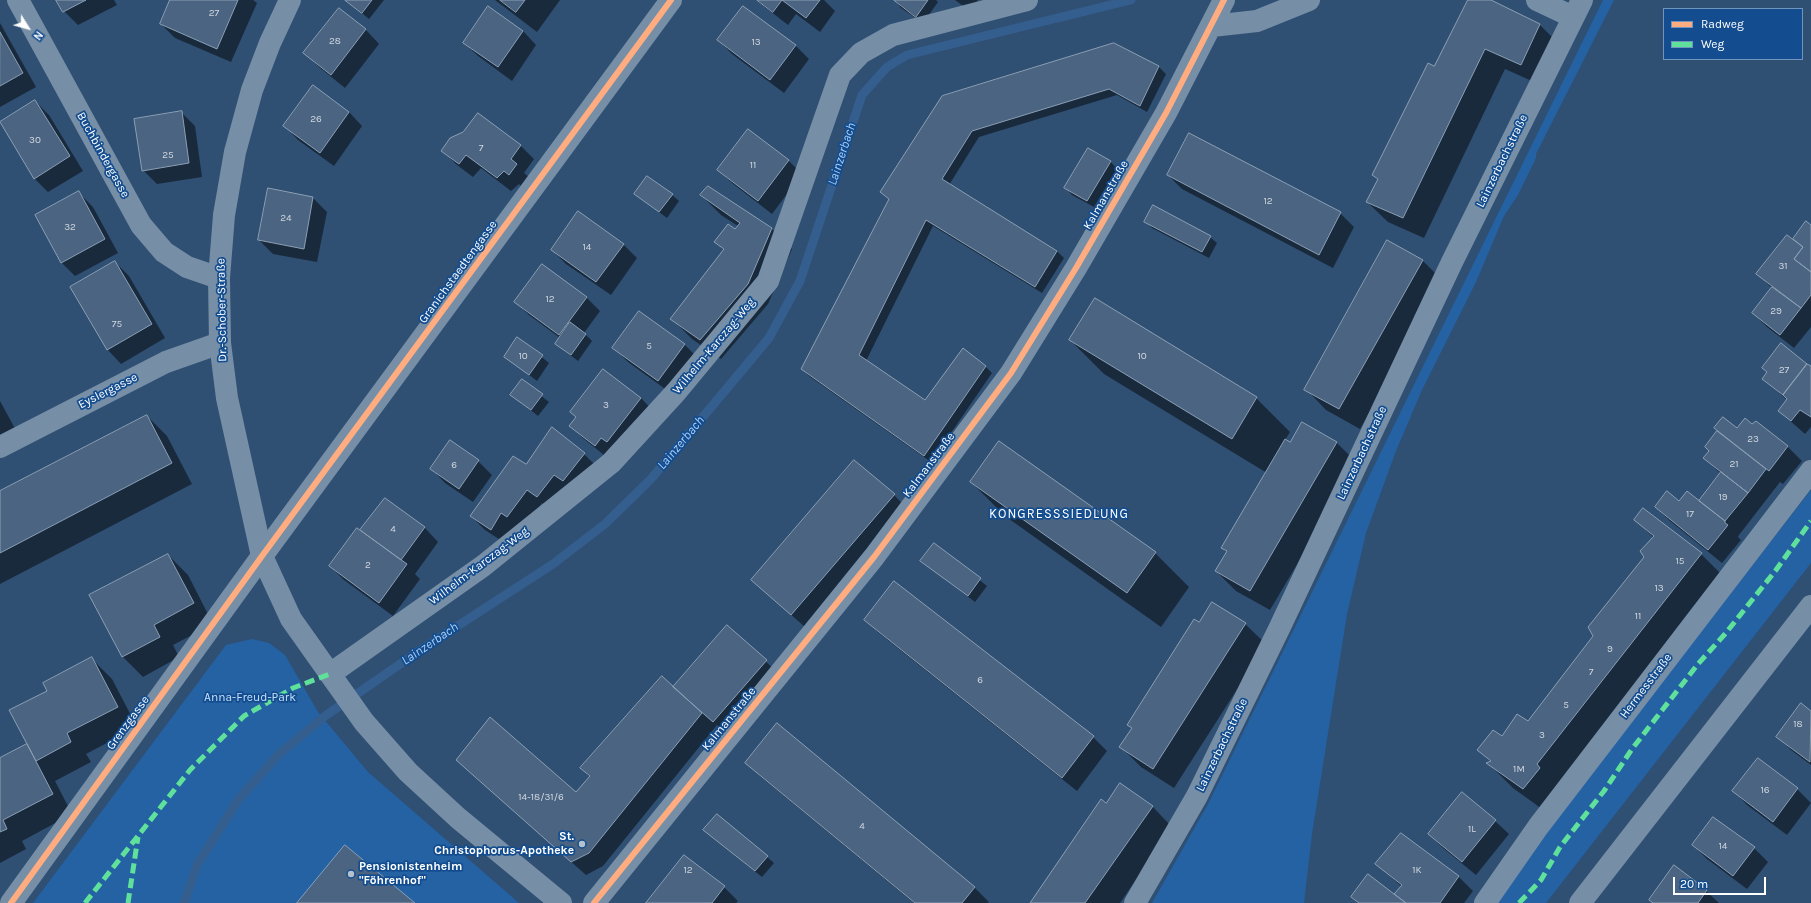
<!DOCTYPE html>
<meta charset="utf-8">
<style>
body{margin:0}
#map{position:relative;width:1811px;height:903px;overflow:hidden;background:#2f4f73;font-family:Karla,sans-serif}
canvas{display:block}
.legend{position:absolute;left:1663px;top:8px;width:140px;height:52px;box-sizing:border-box;background:#134d8f;border:1px solid #7194bc;margin:0;padding:5px 7px;list-style:none;font-size:12px;color:#fff}
.legend li{display:flex;align-items:center;gap:8px;height:20px}
.legend b{width:20px;border:1px solid #7194bc}
.north{position:absolute;left:8px;top:8px;width:40px;height:40px;-webkit-text-stroke:3px #134d8f;paint-order:stroke;rotate:127deg;font-size:11px;font-weight:700;line-height:16px;text-align:center;color:#fff}
.north::after{content:'';display:block;margin:auto;width:14px;height:18px;background:#fff;clip-path:polygon(50% 0,100% 100%,50% 72%,0 100%)}
.scale{position:absolute;left:1673px;top:877px;width:93px;height:18px;box-sizing:border-box;border:2px solid #fff;border-top:0;padding-left:5px;font-size:12px;line-height:14px;white-space:nowrap;color:#fff;-webkit-text-stroke:3px #134d8f;paint-order:stroke}
</style>
<div id="map">
<canvas width="1811" height="903"></canvas>
<ul class="legend">
<li><b style="height:5px;background:#ffac80"></b>Radweg</li>
<li><b style="height:5px;background:#60e19b"></b>Weg</li>
</ul>
<div class="north">N</div>
<div class="scale">20 m</div>
</div>
<script>
const g = document.querySelector('canvas').getContext('2d');
g.lineJoin = 'round';
function paint(path, color) {
  g.fillStyle = color;
  g.fill(path, 'evenodd');
}
function stroke(path, color, width, dash) {
  g.strokeStyle = color;
  g.lineWidth = width;
  g.lineCap = dash ? 'butt' : 'round';
  g.setLineDash(dash || []);
  g.stroke(path);
}
function write(font, color, halo, rows, align = 'center') {
  g.font = font + ' Karla,sans-serif';
  g.lineWidth = 3.5;
  g.setLineDash([]);
  g.textBaseline = 'middle';
  g.strokeStyle = halo;
  g.fillStyle = color;
  for (const [text, x, y, turn = 0] of rows) {
    g.save();
    g.translate(x, y);
    g.rotate((+turn || 0) * Math.PI / 180);
    g.textAlign = isNaN(turn) ? turn : align;
    if (halo) g.strokeText(text, 0, 0);
    g.fillText(text, 0, 0);
    g.restore();
  }
}
const green = new Path2D(`
 M1603 0H1614L1536 154V158L1518 195 1504 216 1476 282 1422 390 1396 451 1366 533 1347 614 1312 834 1304 903H1152L1207 806Z
 M1811 490V563L1546 903H1498L1530 851Z
 M252 639 269 643 285 655 318 712 368 772 519 903H33L226 645Z`);
const shadow = new Path2D(`
 M57 0H114L117 5 78 25 64 11Z
 M171 0H253L257 3 231 62 175 38 161 24Z
 M346 0H384L369 19Z
 M495 0H560L537 32Z
 M756 0H824L835 11 820 32 796 14 788 25Z
 M895 0H936L938 2 923 23 901 8Z
 M955 0H978L970 11Z
 M1469 0H1488L1540 25 1560 45 1541 85 1505 69 1424 238 1388 222 1367 202 1378 180 1373 175 1435 67Z
 M339 9 366 30 379 44 345 88 319 67 305 53Z
 M0 23 36 87 0 107Z
 M523 31 536 45 512 81 478 56 464 43Z
 M718 40 795 45 809 59 784 93 732 54Z
 M1114 44 1159 67 1166 74 1147 112 1117 95 979 137 949 185 1057 251 1064 258 1042 293 933 226 866 361 926 401 985 366 992 373 931 462 809 376 802 369 942 96Z
 M35 101 49 115 83 171 48 192 34 178Z
 M181 112 195 126 202 177 157 184 143 170Z
 M349 112 362 126 334 166 298 140 285 126Z
 M1190 134 1340 213 1354 227 1333 268 1182 189 1168 175Z
 M520 145 534 159 524 173 530 178 523 188 519 184 511 191 481 168 473 177 457 165 443 151Z
 M1089 149 1111 162 1117 169 1094 207 1072 195 1066 188Z
 M788 160 802 174 772 214 732 183 718 170Z
 M269 189 313 198 327 212 317 262 273 254 259 240Z
 M79 193 93 207 118 253 75 276 61 262Z
 M635 194 672 195 679 201 667 218Z
 M701 195 771 228 792 249 768 304 721 359 692 339 672 319 724 250 716 242 735 231 738 226 721 215Z
 M1146 221 1210 237 1217 243 1209 258 1152 228Z
 M1806 223 1811 226V327L1794 348 1767 327 1753 313 1772 288 1758 274 1793 241Z
 M623 244 637 258 611 295 566 264 552 250Z
 M1422 260 1443 281 1360 429 1326 410 1306 389Z
 M115 262 129 276 165 338 121 364 108 350 72 288Z
 M586 297 600 311 584 333 592 341 578 361 556 344 560 338 529 315 515 302Z
 M518 338 549 363 537 381 505 356Z
 M1070 340 1256 398 1290 432 1285 440 1291 444 1303 423 1337 443 1357 463 1270 610 1236 591 1216 571 1227 552 1222 548 1267 473 1104 374Z
 M684 344 698 358 672 394 628 362 614 348Z
 M1782 345 1811 367V427L1805 434 1779 411 1787 400 1764 379Z
 M522 381 549 402 538 416 512 395Z
 M641 398 654 412 609 459 584 439 570 426Z
 M0 401 18 434 0 444Z
 M147 416 167 436 192 484 0 584V493Z
 M1756 422 1788 447 1802 461 1783 484 1780 482 1739 535 1738 537 1741 540 1722 563 1670 521 1656 507 1680 503 1699 502 1721 474 1704 458 1710 451 1706 447 1718 431 1737 429 1752 425Z
 M999 442 1155 553 1189 587 1161 627 1005 516 971 482Z
 M584 454 598 468 551 510 542 503 522 530 515 526 505 543 485 530 471 516 526 466Z
 M478 461 492 475 473 502 445 483 432 469Z
 M894 495 908 509 806 628 752 580Z
 M385 499 425 528 438 542 415 574 420 579 393 616 344 580 330 566 361 532Z
 M1643 509 1701 554 1727 580 1549 814 1513 788 1488 763 1491 762 1478 750 1528 722 1595 636 1645 557 1654 538 1636 520Z
 M934 544 987 586 975 602 921 561Z
 M168 555 188 575 213 624 173 645 179 657 143 677 122 656Z
 M895 582 1093 737 1107 751 1077 791 879 633 865 620Z
 M1245 624 1266 644 1174 788 1141 767 1121 747 1132 729 1128 725Z
 M728 626 780 675 728 735 717 725 603 866 586 875 457 760 576 793 590 777 581 768 673 688Z
 M92 659 112 679 137 727 86 754 91 762 55 781 72 814 22 841 26 849 0 863V759L28 744 49 691Z
 M1801 705 1811 712V765L1791 750 1778 736Z
 M778 725 975 888 989 902 987 903H914L760 776 746 763Z
 M1797 789 1811 803 1787 835 1747 805 1734 791Z
 M1106 804 1152 806 1172 827 1120 903H1031Z
 M1495 821 1509 834 1476 875 1443 848 1429 834Z
 M1401 834 1459 877 1473 891 1464 903H1359L1352 897 1394 896 1402 887 1377 864Z
 M712 837 767 857 774 863 762 877Z
 M1693 845 1754 848 1768 862 1747 889 1707 859Z
 M1674 867 1706 891 1719 903H1653Z
 M724 887 738 901 736 903H647Z`);
const stream = new Path2D(`
 M184 903 197 865 238 800 279 754 325 716 419 651 553 564 605 524 651 479 769 338 800 281 862 95 887 67 907 55 1131 0`);
const building = new Path2D(`
 M56 0H86L63 12Z
 M170 0H238L217 49 160 24Z
 M345 0H372L362 13Z
 M500 0H525L516 12Z
 M757 0H820L806 18 782 0 773 12Z
 M894 0H928L916 17Z
 M1468 0H1491L1540 24 1521 65 1485 49 1403 218 1366 202 1378 179 1372 175 1428 63 1434 66Z
 M488 6 523 31 498 67 463 43Z
 M743 6 796 45 770 80 717 40Z
 M339 8 366 29 331 75 303 53Z
 M0 32 23 73 0 86Z
 M1114 43 1159 66 1140 106 1109 89 972 131 942 179 1057 251 1035 287 926 220 859 355 925 400 963 348 986 366 924 456 801 369 889 199 880 192 942 96Z
 M313 85 349 112 320 153 283 126Z
 M35 100 70 156 34 179 0 122Z
 M182 111 189 163 142 171 134 119Z
 M478 113 521 145 511 159 517 164 509 175 504 171 497 178 466 155 459 164 441 151 450 138 463 132Z
 M748 129 789 160 758 201 717 170Z
 M1189 133 1341 212 1319 255 1167 175Z
 M1088 148 1111 161 1087 201 1064 188Z
 M647 176 673 194 659 212 634 194Z
 M708 186 772 228 748 284 700 340 670 319 724 249 714 242 728 224 735 229 740 223 700 195Z
 M268 188 313 197 304 249 258 240Z
 M79 191 105 239 61 263 35 215Z
 M1153 205 1211 236 1202 252 1144 222Z
 M578 211 624 244 596 282 551 250Z
 M1806 221 1811 225V272L1794 259 1803 247 1793 239Z
 M1787 235 1803 247 1794 259 1811 272V295L1801 308 1756 274Z
 M1387 240 1423 260 1339 409 1304 390Z
 M115 261 152 324 107 350 70 287Z
 M542 264 587 297 559 335 514 302Z
 M1772 287 1801 308 1780 335 1752 313Z
 M1095 298 1257 397 1232 439 1069 340Z
 M639 311 685 344 658 381 612 348Z
 M570 322 586 334 571 355 555 344Z
 M517 337 543 355 529 375 504 357Z
 M1781 343 1807 364 1783 395 1762 379 1767 372 1762 368Z
 M1807 364 1811 366V417L1800 410 1791 421 1778 411 1787 399 1783 395Z
 M603 369 641 398 607 442 601 438 595 446 569 426 576 417 570 412Z
 M522 379 543 394 531 410 510 395Z
 M147 415 172 463 0 553V491Z
 M1723 417 1737 428 1745 418 1752 424 1756 421 1788 446 1769 471 1714 428Z
 M1302 422 1337 442 1250 591 1215 571 1227 551 1221 548 1285 439 1290 442Z
 M552 427 585 453 563 481 554 475 537 497 527 490 507 517 501 513 491 530 470 516 513 456 526 464Z
 M1717 431 1766 469 1748 493 1703 458 1709 451 1705 447Z
 M450 440 479 460 459 489 430 469Z
 M999 441 1156 552 1127 593 970 482Z
 M854 460 895 494 791 615 751 580Z
 M1721 472 1748 493 1725 521 1699 501Z
 M1667 491 1679 501 1687 491 1725 521V523L1728 525 1708 550 1655 507Z
 M385 498 425 527 401 560 360 530Z
 M1643 508 1702 553 1537 764 1540 768 1523 789 1486 763 1491 761 1477 750 1493 730 1502 736 1517 714 1528 721 1593 636 1588 627 1644 557 1640 551 1654 536 1634 520Z
 M357 528 407 564 379 603 329 566Z
 M934 543 981 578 968 596 920 561Z
 M168 554 194 603 154 625 160 637 122 657 89 595Z
 M894 581 1094 736 1062 778 864 620Z
 M1212 602 1246 623 1153 769 1119 747 1132 728 1127 725 1194 619 1199 622Z
 M727 625 767 660 713 722 673 687Z
 M92 657 118 707 67 733 71 742 36 761 9 710 47 691 43 683Z
 M662 676 702 713 589 853 571 862 456 760 490 717 576 792 590 776 580 768Z
 M1801 703 1811 711 1810 762 1776 737Z
 M777 723 975 887 962 903H915L745 763Z
 M27 744 53 794 3 820 7 829 0 832V758Z
 M1758 758 1798 788 1773 822 1732 791Z
 M1120 783 1153 806 1085 903H1030L1101 799 1106 803Z
 M1462 792 1496 820 1462 862 1428 834Z
 M717 814 768 856 755 871 703 830Z
 M1713 817 1755 847 1733 876 1692 845Z
 M1401 833 1459 876 1440 903H1406L1394 894 1402 885 1375 864Z
 M345 845 415 903H297Z
 M684 855 725 886 712 903H646Z
 M1674 865 1707 890 1698 903H1653L1649 900Z
 M1368 874 1394 894 1406 903H1359L1351 897Z`);
const minor = new Path2D(`
 M18 0 141 225 164 252 187 267 219 278
 M1537 0 1573 17
 M1212 26 1257 21 1309 0
 M0 447 166 362 220 343
 M330 674 483 566 611 463 676 392 768 281 840 75 861 53 893 35 1027 0
 M11 903 262 556 671 0
 M594 903 874 557 1011 373 1076 268 1166 113 1224 0
 M1135 903 1197 796 1279 629 1452 262 1582 0
 M1485 903 1538 827 1811 471`);
const tertiary = new Path2D(`
 M290 0 270 43 252 90 235 152 224 215 219 278 220 343 227 398 262 556 291 619 364 722 408 772 458 818 561 903
 M1580 903 1811 606`);
const quiet = new Path2D(`
 M85 903 190 770 244 716 293 688 330 674
 M128 903 138 837
 M1519 903 1541 880 1560 847 1604 791 1632 749 1698 664 1725 634 1776 570 1811 521`);
const cycleway = new Path2D(`
 M11 903 262 556 671 0
 M594 903 874 557 1011 373 1076 268 1166 113 1224 0`);
const markers = [
 [582,844,4,"#b6c1ce"],
 [351,874,4,"#b6c1ce"]
];
const numberNames = [
 ["27",214,13],
 ["28",335,41],
 ["13",756,42],
 ["26",316,119],
 ["30",35,140],
 ["7",481,148],
 ["25",168,155],
 ["11",753,165],
 ["12",1268,201],
 ["24",286,218],
 ["32",70,227],
 ["14",587,247],
 ["31",1783,266],
 ["12",550,299],
 ["29",1776,311],
 ["75",117,324],
 ["5",649,346],
 ["10",523,356],
 ["10",1142,356],
 ["27",1784,370],
 ["3",606,405],
 ["23",1753,439],
 ["21",1734,464],
 ["6",454,465],
 ["19",1723,497],
 ["17",1690,514],
 ["4",393,529],
 ["15",1680,561],
 ["2",368,565],
 ["13",1659,588],
 ["11",1638,616],
 ["9",1610,649],
 ["7",1591,672],
 ["6",980,680],
 ["5",1566,705],
 ["18",1798,724],
 ["3",1542,735],
 ["1M",1519,769],
 ["16",1765,790],
 ["14-18/31/6",541,797],
 ["4",862,826],
 ["1L",1472,829],
 ["14",1723,846],
 ["12",688,870],
 ["1K",1417,870]
];
const streetNames = [
 ["Buchbindergasse",103,155,61],
 ["Lainzerbachstraße",1502,161,-64],
 ["Kalmanstraße",1106,195,-60],
 ["Granichstaedtengasse",458,272,-54],
 ["Dr.-Schober-Straße",222,310,-91],
 ["Wilhelm-Karczag-Weg",714,346,-50],
 ["Eyslergasse",108,391,-27],
 ["Lainzerbachstraße",1362,453,-65],
 ["Kalmanstraße",929,465,-53],
 ["Wilhelm-Karczag-Weg",479,566,-37],
 ["Hermesstraße",1646,686,-53],
 ["Kalmanstraße",729,719,-51],
 ["Grenzgasse",128,723,-54],
 ["Lainzerbachstraße",1222,745,-64]
];
const parkNames = [
 ["Anna-Freud-Park",250,698]
];
const poiNames = [
 ["St.",574,837],
 ["Christophorus-Apotheke",574,851],
 ["Pensionistenheim",359,867,"left"],
 ["\"Föhrenhof\"",359,881,"left"]
];
const waterNames = [
 ["Lainzerbach",842,154,-72],
 ["Lainzerbach",681,443,-50],
 ["Lainzerbach",430,644,-34]
];
const neighbourhoodNames = [
 ["KONGRESSSIEDLUNG",1059,514]
];
paint(green, '#2462a4');
paint(shadow, '#0007');
stroke(stream, '#345e8d', 9);
paint(building, '#4a6481');
stroke(building, '#8b9fb4', 1);
stroke(minor, '#768ea6', 22);
stroke(tertiary, '#768ea6', 22);
stroke(quiet, '#60e19b', 5, [10, 5]);
stroke(cycleway, '#ffac80', 6);
for (const [x, y, r, color] of markers) {
  const dot = new Path2D();
  dot.arc(x, y, r, 0, 2 * Math.PI);
  g.fillStyle = color;
  g.fill(dot);
  stroke(dot, '#134d8f', 1.5);
}
write('10px', '#d2d8e0', null, numberNames);
write('12px', '#fff', '#134d8f', streetNames);
write('12px', '#c5e0fc', '#134d8f', parkNames);
write('bold 12px', '#fff', '#134d8f', poiNames, 'right');
write('italic 13px', '#aad0f8', '#134d8f', waterNames);
g.letterSpacing = '1px';
write('13px', '#fff', '#134d8f', neighbourhoodNames);
g.letterSpacing = '0px';
</script>
